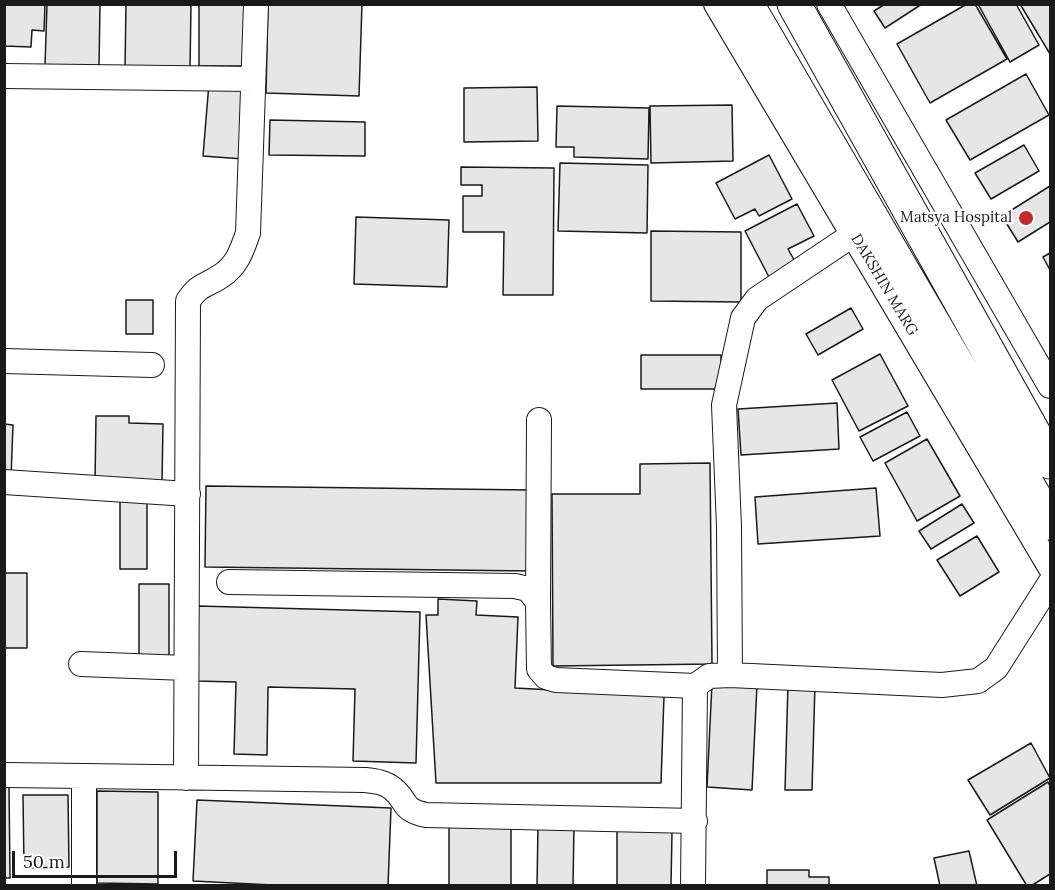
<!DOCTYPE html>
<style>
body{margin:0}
#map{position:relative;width:1055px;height:890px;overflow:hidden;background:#fff;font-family:Lora,serif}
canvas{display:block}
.frame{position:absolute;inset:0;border:6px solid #1a1a1a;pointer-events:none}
.scale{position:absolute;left:12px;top:851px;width:165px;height:27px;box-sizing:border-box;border:3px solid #1a1a1a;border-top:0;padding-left:8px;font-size:18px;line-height:21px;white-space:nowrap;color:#1a1a1a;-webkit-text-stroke:4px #fff;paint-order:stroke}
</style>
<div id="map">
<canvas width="1055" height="890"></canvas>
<div class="frame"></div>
<div class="scale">50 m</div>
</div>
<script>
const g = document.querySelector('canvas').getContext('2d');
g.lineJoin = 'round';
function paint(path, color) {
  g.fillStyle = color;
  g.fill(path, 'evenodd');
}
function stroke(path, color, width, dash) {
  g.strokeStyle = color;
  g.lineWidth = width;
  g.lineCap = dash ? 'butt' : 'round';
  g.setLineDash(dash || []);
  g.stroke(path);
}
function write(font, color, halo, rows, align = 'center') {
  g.font = font + ' Lora,serif';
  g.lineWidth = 4.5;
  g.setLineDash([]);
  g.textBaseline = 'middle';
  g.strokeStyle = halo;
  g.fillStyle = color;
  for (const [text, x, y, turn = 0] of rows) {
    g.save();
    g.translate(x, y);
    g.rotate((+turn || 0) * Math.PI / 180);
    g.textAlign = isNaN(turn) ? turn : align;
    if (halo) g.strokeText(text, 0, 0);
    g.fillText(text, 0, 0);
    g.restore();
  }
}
const building = new Path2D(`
 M4 4H45L44 31 32 30 31 47 4 46Z
 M47 4H100L99 67 45 66Z
 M126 4H191L190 70 125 69Z
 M199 4H254V66H199Z
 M268 4H362L359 96 266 93Z
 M885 4H922L885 28 874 11Z
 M967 4H975L1007 59 930 103 897 44Z
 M978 4H1016L1039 45 1010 62Z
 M1020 4H1050V54Z
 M1026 74 1049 115 970 160 946 120Z
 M209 83 248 87 243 159 203 156Z
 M537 87 538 141 464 142V88Z
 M732 105 733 161 651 163 650 106Z
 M557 106 649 108 648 159 574 157V147H556Z
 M270 120 365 122V156L269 155Z
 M1024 145 1039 171 991 199 975 173Z
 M769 155 792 199 759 216 755 209 735 219 716 183Z
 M560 163 648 165 647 233 558 231Z
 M461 167 554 168 553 295H503L504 232H463V196H482V185H461Z
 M1050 186V222L1018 242 1002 216Z
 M797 204 814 236 788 249 797 265 770 279 745 231Z
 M356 217 449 220 447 287 354 284Z
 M651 231 741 232V302L651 301Z
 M1050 253V270L1043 257Z
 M126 300H153V334H126Z
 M851 308 863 329 818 355 806 334Z
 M880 354 908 406 859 431 832 380Z
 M641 355H721V389H641Z
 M837 403 839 449 741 455 738 409Z
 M907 412 920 436 873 461 860 437Z
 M96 416H129V423L163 424 162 484 95 483Z
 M4 424 13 425 11 478H4Z
 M927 439 960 496 917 521 885 463Z
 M710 463 712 664 553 666 552 494H640V464Z
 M206 486 531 490 530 571 205 567Z
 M876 488 880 536 758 544 755 497Z
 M120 499H147V569H120Z
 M962 504 974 523 931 549 919 531Z
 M977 536 999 572 960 596 937 560Z
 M4 573H27V648H4Z
 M139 584H169V661H139Z
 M438 599 477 601 476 615 518 617 515 688 664 696 661 783H436L426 615H438Z
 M198 606 420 612 416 763 353 761 355 689 268 687 267 755 234 754 236 682 196 681Z
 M712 683 757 685 752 790 707 787Z
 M788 683 815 684 812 790H785Z
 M1031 743 1050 778 990 815 968 780Z
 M1048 782 1050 786V874L1031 886H1027L987 820Z
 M4 784H9L10 878H4Z
 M97 791 158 792V884L97 883Z
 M23 795H68L69 867 24 868Z
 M197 800 391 808 388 886H292L193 881Z
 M449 825H511V886H449Z
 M538 825H574L573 886H537Z
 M617 830 672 831 671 886H617Z
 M969 851 977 886H940L934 858Z
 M767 870H809V877H829V886H767Z`);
const minor = new Path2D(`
 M716 4 1050 567
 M829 4 1050 386
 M4 76 253 79
 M4 361 152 365
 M4 482 188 494
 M229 582 515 586 528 589 538 602 539 669 546 677 556 680 695 686
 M538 602 539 420
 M81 664 186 668
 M730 675 729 527 724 405 743 318 757 299 854 234
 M4 775 84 776
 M186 778 188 301C200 283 205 287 221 276 237 266 242 250 248 233L256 4
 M84 886V776L365 780C375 781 385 782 393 789 408 801 401 810 426 815L695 821
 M693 886 695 686 709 676 730 675 942 685 978 681 996 668 1050 583`);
const highway = new Path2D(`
 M747 4 1050 523
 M794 4 1050 462`);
const markers = [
 [1026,218,8,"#c62828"]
];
const poiNames = [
 ["Matsya Hospital",1012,218]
];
const streetNames = [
 ["DAKSHIN MARG",884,285,59]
];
paint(building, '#e6e6e6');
stroke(building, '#1a1a1a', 1.5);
stroke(minor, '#1a1a1a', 26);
stroke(highway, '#1a1a1a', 35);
stroke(minor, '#fff', 24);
stroke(highway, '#fff', 33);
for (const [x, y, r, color] of markers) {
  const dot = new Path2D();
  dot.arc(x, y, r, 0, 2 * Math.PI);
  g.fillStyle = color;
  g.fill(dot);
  stroke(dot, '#fff', 2);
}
write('15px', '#1a1a1a', '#fff', poiNames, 'right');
write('15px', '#1a1a1a', '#fff', streetNames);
</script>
